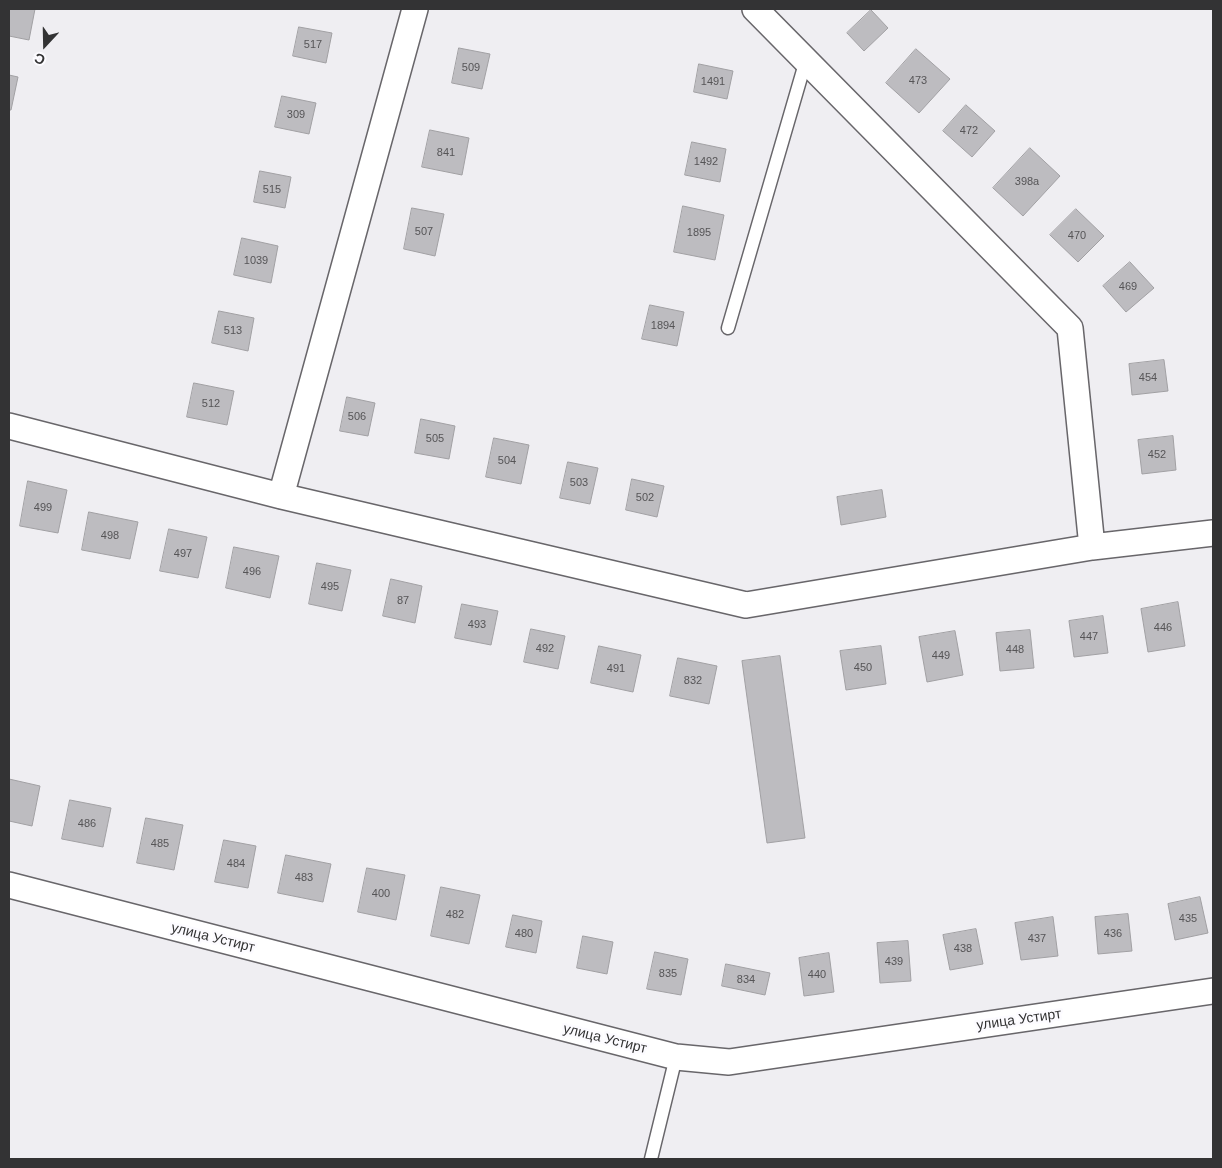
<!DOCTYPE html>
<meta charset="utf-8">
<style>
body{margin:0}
#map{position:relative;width:1222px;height:1168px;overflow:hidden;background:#efeef2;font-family:Helvetica,sans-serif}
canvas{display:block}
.frame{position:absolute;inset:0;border:10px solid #333334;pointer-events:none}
.north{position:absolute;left:20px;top:20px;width:50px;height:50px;-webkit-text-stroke:4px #fcfbff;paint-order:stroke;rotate:201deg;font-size:14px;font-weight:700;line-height:20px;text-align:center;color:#333334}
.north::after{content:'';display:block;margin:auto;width:18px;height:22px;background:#333334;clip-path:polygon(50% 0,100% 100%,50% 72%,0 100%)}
</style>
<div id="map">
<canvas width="1222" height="1168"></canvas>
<div class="frame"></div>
<div class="north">С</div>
</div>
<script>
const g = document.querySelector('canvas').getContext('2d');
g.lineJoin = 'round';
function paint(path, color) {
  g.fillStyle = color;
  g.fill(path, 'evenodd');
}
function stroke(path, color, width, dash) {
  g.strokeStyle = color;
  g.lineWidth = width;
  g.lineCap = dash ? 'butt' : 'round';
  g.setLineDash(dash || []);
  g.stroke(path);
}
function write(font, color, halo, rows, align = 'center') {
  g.font = font + ' Helvetica,sans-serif';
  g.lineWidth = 5;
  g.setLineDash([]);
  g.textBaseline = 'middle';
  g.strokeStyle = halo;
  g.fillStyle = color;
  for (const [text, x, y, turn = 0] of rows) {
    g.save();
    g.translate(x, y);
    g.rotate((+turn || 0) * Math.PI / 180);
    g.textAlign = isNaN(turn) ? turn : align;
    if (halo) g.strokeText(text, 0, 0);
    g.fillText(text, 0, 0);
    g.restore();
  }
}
const building = new Path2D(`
 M9 9H35L29 40 9 36Z
 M871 10 888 28 864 51 847 33Z
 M299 27 332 33 326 63 293 56Z
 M459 48 490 54 482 89 452 83Z
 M916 49 950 79 919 113 886 83Z
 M699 64 733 71 727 99 694 92Z
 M9 75 18 77 11 110H9Z
 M282 96 316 103 309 134 275 127Z
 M966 105 995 131 972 157 943 131Z
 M430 130 469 138 462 175 422 167Z
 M692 142 726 149 720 182 685 175Z
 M1030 148 1060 176 1023 216 993 188Z
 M260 171 291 177 285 208 254 202Z
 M683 206 724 215 715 260 674 252Z
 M412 208 444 214 435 256 404 249Z
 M1076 209 1104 236 1078 262 1050 235Z
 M242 238 278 246 271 283 234 275Z
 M1130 262 1154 288 1126 312 1103 286Z
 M650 305 684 312 677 346 642 339Z
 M219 311 254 318 248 351 212 343Z
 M1164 360 1168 391 1132 395 1129 364Z
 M194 383 234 391 227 425 187 417Z
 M347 397 375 403 368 436 340 431Z
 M421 419 455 426 449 459 415 453Z
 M1173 436 1176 470 1142 474 1138 440Z
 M494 438 529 445 521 484 486 477Z
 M568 462 598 468 590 504 560 498Z
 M632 479 664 486 657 517 626 510Z
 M28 481 67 490 58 533 20 526Z
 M882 490 886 517 841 525 837 497Z
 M89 512 138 522 130 559 82 550Z
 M169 529 207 537 198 578 160 571Z
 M234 547 279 556 270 598 226 588Z
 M317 563 351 570 342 611 309 604Z
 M391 579 422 586 415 623 383 616Z
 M1178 602 1185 646 1148 652 1141 609Z
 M462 604 498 611 491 645 455 638Z
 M1103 616 1108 653 1074 657 1069 621Z
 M531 629 565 636 558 669 524 662Z
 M1030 630 1034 668 1000 671 996 633Z
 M955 631 963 675 927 682 919 637Z
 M599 646 641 655 633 692 591 683Z
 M881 646 886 684 846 690 840 651Z
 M780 656 805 838 767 843 742 661Z
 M678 658 717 666 709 704 670 696Z
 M9 779 40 786 32 826 9 821Z
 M70 800 111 808 103 847 62 839Z
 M146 818 183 825 174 870 137 863Z
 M224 840 256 846 248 888 215 882Z
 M286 855 331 864 323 902 278 893Z
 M367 868 405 875 396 920 358 912Z
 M441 887 480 895 469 944 431 936Z
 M1200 897 1208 933 1175 940 1168 904Z
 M1128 914 1132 951 1098 954 1095 917Z
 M513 915 542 921 536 953 506 947Z
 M1053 917 1058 956 1021 960 1015 923Z
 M976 929 983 964 950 970 943 935Z
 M583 936 613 942 607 974 577 968Z
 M908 941 911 981 880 983 877 943Z
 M655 952 688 959 681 995 647 989Z
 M829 953 834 992 804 996 799 958Z
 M726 964 770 973 765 995 722 986Z`);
const service = new Path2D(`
 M728 328 806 60
 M651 1159 676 1057`);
const minor = new Path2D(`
 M755 9 1070 328 1092 547
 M9 426 281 496 746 605 1092 547 1213 533
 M281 496 415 9
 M9 885 676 1057 729 1062 1213 991`);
const numberNames = [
 ["517",313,45],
 ["509",471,68],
 ["473",918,81],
 ["1491",713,82],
 ["309",296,115],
 ["472",969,131],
 ["841",446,153],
 ["1492",706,162],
 ["398а",1027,182],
 ["515",272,190],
 ["507",424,232],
 ["1895",699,233],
 ["470",1077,236],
 ["1039",256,261],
 ["469",1128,287],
 ["1894",663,326],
 ["513",233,331],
 ["454",1148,378],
 ["512",211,404],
 ["506",357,417],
 ["505",435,439],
 ["452",1157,455],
 ["504",507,461],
 ["503",579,483],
 ["502",645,498],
 ["499",43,508],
 ["498",110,536],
 ["497",183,554],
 ["496",252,572],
 ["495",330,587],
 ["87",403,601],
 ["493",477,625],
 ["446",1163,628],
 ["447",1089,637],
 ["492",545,649],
 ["448",1015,650],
 ["449",941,656],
 ["450",863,668],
 ["491",616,669],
 ["832",693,681],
 ["486",87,824],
 ["485",160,844],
 ["484",236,864],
 ["483",304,878],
 ["400",381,894],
 ["482",455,915],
 ["435",1188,919],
 ["480",524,934],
 ["436",1113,934],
 ["437",1037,939],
 ["438",963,949],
 ["439",894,962],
 ["835",668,974],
 ["440",817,975],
 ["834",746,980]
];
const streetNames = [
 ["улица Устирт",213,938,14],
 ["улица Устирт",1019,1020,-8],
 ["улица Устирт",605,1039,14]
];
paint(building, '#bdbcc0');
stroke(building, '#a1a0a3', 1);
stroke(service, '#68666a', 15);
stroke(minor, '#68666a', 28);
stroke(service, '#fff', 12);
stroke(minor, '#fff', 25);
write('11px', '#565557', null, numberNames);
write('14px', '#333334', '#fcfbff', streetNames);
</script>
